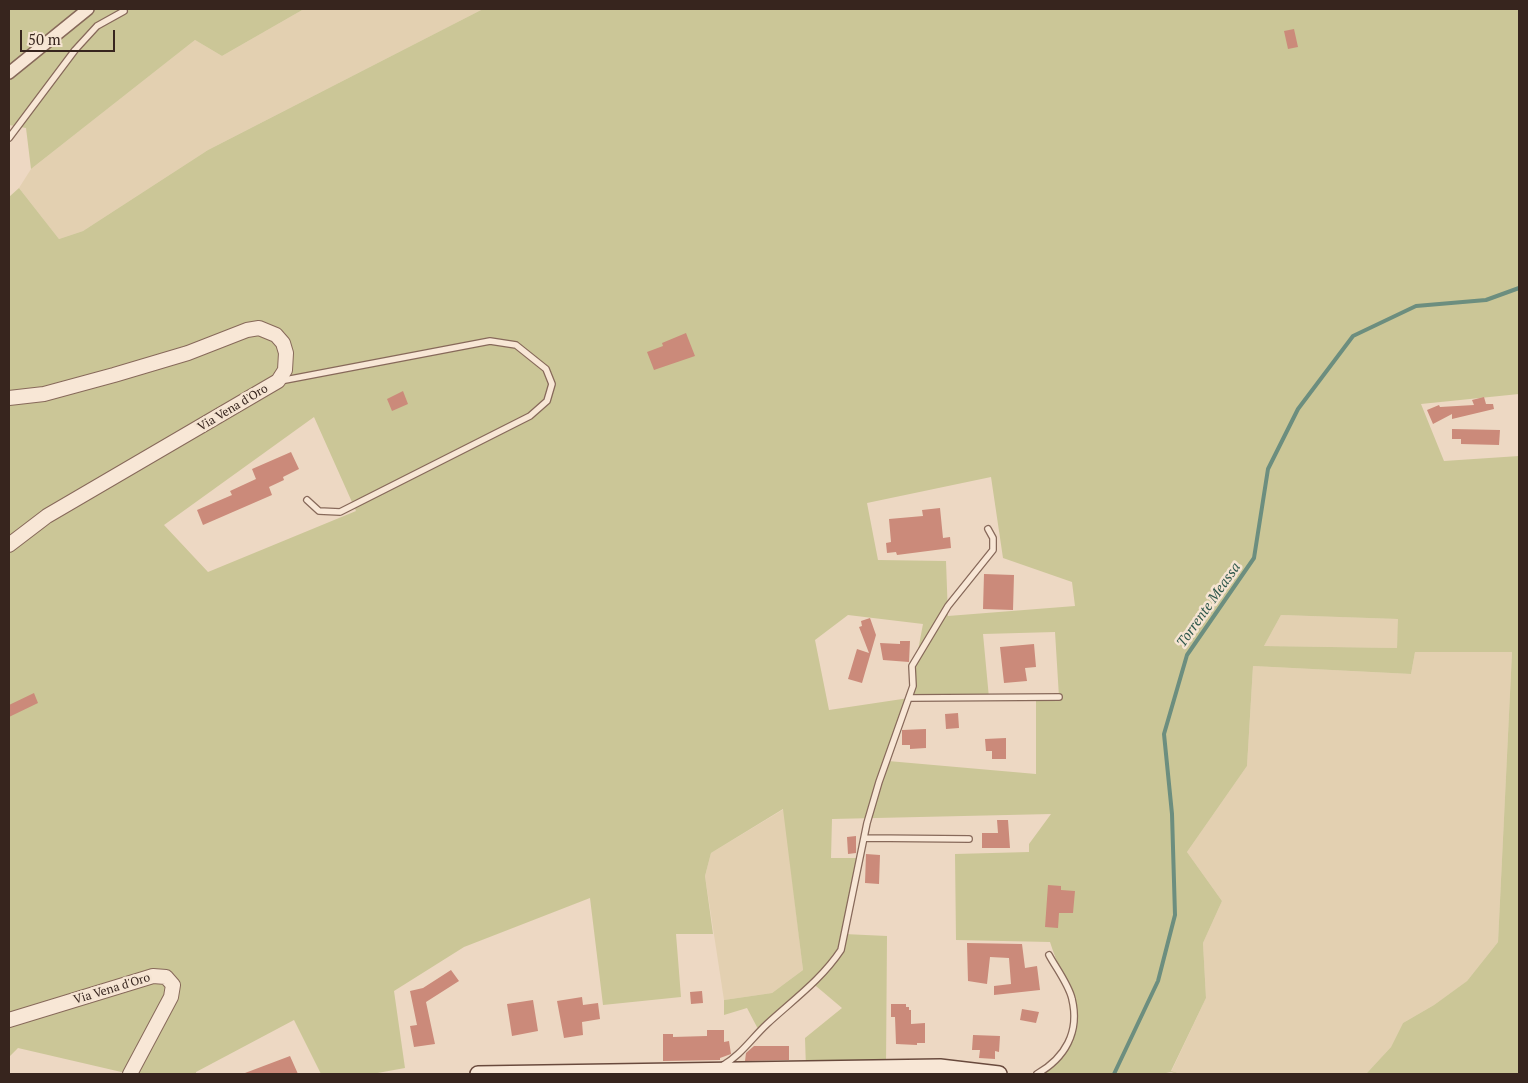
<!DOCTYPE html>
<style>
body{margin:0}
#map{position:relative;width:1528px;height:1083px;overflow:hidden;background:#edd8c3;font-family:"PT Serif",serif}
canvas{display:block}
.frame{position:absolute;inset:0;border:10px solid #37251e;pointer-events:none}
.scale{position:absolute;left:20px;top:30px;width:95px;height:22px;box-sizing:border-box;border:2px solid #37251e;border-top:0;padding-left:6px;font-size:15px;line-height:18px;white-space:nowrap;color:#37251e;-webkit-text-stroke:4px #f5e4d2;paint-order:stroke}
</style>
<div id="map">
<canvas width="1528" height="1083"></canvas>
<div class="frame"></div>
<div class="scale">50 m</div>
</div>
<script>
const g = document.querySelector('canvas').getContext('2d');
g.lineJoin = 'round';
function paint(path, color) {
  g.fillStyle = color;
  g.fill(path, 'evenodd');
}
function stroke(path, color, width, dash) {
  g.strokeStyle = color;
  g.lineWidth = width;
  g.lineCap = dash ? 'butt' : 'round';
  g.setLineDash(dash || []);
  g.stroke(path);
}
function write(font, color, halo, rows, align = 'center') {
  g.font = font + ' "PT Serif",serif';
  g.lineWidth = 5;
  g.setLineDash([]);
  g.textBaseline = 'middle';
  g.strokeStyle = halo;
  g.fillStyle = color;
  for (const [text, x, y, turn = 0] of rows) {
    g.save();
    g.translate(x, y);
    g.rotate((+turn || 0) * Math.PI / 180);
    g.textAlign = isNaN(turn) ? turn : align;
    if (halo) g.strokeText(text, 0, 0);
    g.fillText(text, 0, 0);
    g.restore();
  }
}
const farmland = new Path2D(`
 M304 9H483L208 150 83 231 59 239 19 188 31 169 195 40 222 56Z
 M1281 615 1399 619 1397 648 1264 646Z
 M1415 652H1512L1498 942 1467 981 1434 1005 1403 1023 1391 1047 1366 1074H1180L1171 1072 1206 998 1203 943 1222 901 1187 852 1247 766 1253 666 1411 674Z
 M784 809 803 970 772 993 724 1000 705 876 711 853Z`);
const green = new Path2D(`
 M9 9H304L222 56 195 40 31 169 26 128 9 125Z
 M483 9H1519V394L1421 404 1444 461 1519 456V1074H1366L1391 1047 1403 1023 1434 1005 1467 981 1498 942 1512 652H1415L1411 674 1253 666 1247 766 1187 852 1222 901 1203 943 1206 998 1171 1071 1180 1074 1171 1072 1161 1074H1034C1043 1067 1056 1058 1063 1048 1082 1016 1060 973 1050 942L956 940 955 854 1029 852V844L1051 814 832 819 831 858H859L844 934 887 936 886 1067 806 1069 805 1038 842 1008 810 981 758 1029 747 1008 724 1015V1000L772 993 803 970 783 809 711 853 705 876 713 934H676L681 997 603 1005 590 898 464 947 394 991 405 1068 372 1074H321L294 1020 196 1072V1074H130L18 1048 9 1057V197L19 188 59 239 83 231 208 150ZM314 417 356 511 208 572 164 525ZM991 477 1003 558 1072 582 1075 606 948 616 946 561 878 560 867 503ZM848 615 923 624 909 698 829 710 815 640ZM1281 615 1398 619 1397 648 1264 646ZM1055 632 1059 697 1036 698V774L888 761 909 698H989L983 634Z`);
const stream = new Path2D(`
 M1114 1074 1158 981 1175 915 1172 814 1164 734 1187 655 1254 558 1268 469 1298 409 1353 336 1416 306 1486 300 1519 288`);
const building = new Path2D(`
 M1294 29 1298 47 1288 49 1284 31Z
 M686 333 695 356 654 370 647 352 663 346 662 343Z
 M403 391 408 404 392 411 387 399Z
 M1484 397 1486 404H1493L1494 409 1452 419V414L1433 424 1427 410 1439 405 1440 407 1474 405 1472 400Z
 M1452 429 1500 430 1499 445 1461 444V439H1452Z
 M291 452 299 469 283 477 284 480 269 487 272 495 203 525 197 510 232 495 230 491 256 479 252 469Z
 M940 508 943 538 950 537 951 548 897 555 896 552 887 553 886 543 891 542 889 519 923 516 922 510Z
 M984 574 1014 575 1013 610 983 609Z
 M870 618 876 635 862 683 848 679 857 649 869 653 859 627 862 626 861 621Z
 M900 641H910L909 662 883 660 880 643 900 644Z
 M1034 644 1036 667 1025 668 1027 681 1004 683 1000 647Z
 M34 693 38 703 9 717V705Z
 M958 713 959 728 946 729 945 714Z
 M926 729V748L910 749V745H902V730Z
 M1006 738V759H992V751H986L985 739Z
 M997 820H1008L1010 848H982V833H998Z
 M856 836V853L848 854 847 837Z
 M866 854 880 855 879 884 865 883Z
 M1048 885 1061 886V890L1075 891 1073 913H1059L1058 928 1045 927Z
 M967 943 1022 944 1025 968 1037 966 1040 990 994 995V986L1011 984 1009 958 990 957 987 984 968 981Z
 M451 970 459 981 426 1002 435 1044 414 1047 410 1026 417 1025 410 991 423 988Z
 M702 991 703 1003 691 1004 690 992Z
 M582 997 583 1005 598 1003 600 1019 582 1022 583 1035 564 1038 557 1001Z
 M533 1000 538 1031 512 1036 507 1004Z
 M891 1004H906V1007H909V1010H911V1024L925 1023V1043H917V1045L896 1044 895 1017H891Z
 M1022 1009 1039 1012 1036 1023 1020 1020Z
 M707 1030H724V1042L729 1041 731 1054 720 1058V1060L663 1061V1034H673V1037L707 1036Z
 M973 1035 1000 1036 999 1052 995 1051V1059L979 1058 980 1050H972Z
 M754 1046H789V1060L745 1061 746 1053Z
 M290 1056 298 1074H245V1073Z`);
const service = new Path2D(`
 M9 138 75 50 97 26 124 11 123 9
 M280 381 490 341 516 345 546 369 552 384 547 401 530 416 340 512 319 511 307 500
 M909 698 1059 697
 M864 838 969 839
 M722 1066C740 1056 752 1038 767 1024 793 1000 821 980 841 950L867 823 879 782 913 686 912 666 948 606 993 550V538L988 529
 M1037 1074C1065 1058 1080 1032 1072 999 1069 985 1056 968 1049 955`);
const minor = new Path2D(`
 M9 73 88 9`);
const tertiary = new Path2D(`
 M9 398 44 394 114 375 188 353 247 330 259 328 276 335 283 343 286 353 285 370 278 381 47 516 9 545
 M9 1020 153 976 166 977 173 985 171 997 130 1074`);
const secondary = new Path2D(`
 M478 1074 940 1067 999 1074`);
const streetNames = [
 ["Via Vena d'Oro",233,408,-31],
 ["Via Vena d'Oro",112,989,-17]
];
const waterNames = [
 ["Torrente Meassa",1209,605,-55]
];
paint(farmland, '#e3d0b1');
paint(green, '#cbc697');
stroke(stream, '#6c8e7f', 4);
paint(building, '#cb8a7a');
stroke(service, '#87695a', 8);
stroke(minor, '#87695a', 14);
stroke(tertiary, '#87695a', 16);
stroke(secondary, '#694a3d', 18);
stroke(service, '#f8e7d6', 5.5);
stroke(minor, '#f8e7d6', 11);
stroke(tertiary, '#f8e7d6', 14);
stroke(secondary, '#f8e7d6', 15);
write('12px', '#37251e', '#f5e4d2', streetNames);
write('italic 14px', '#2e574b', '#f5e4d2', waterNames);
</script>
